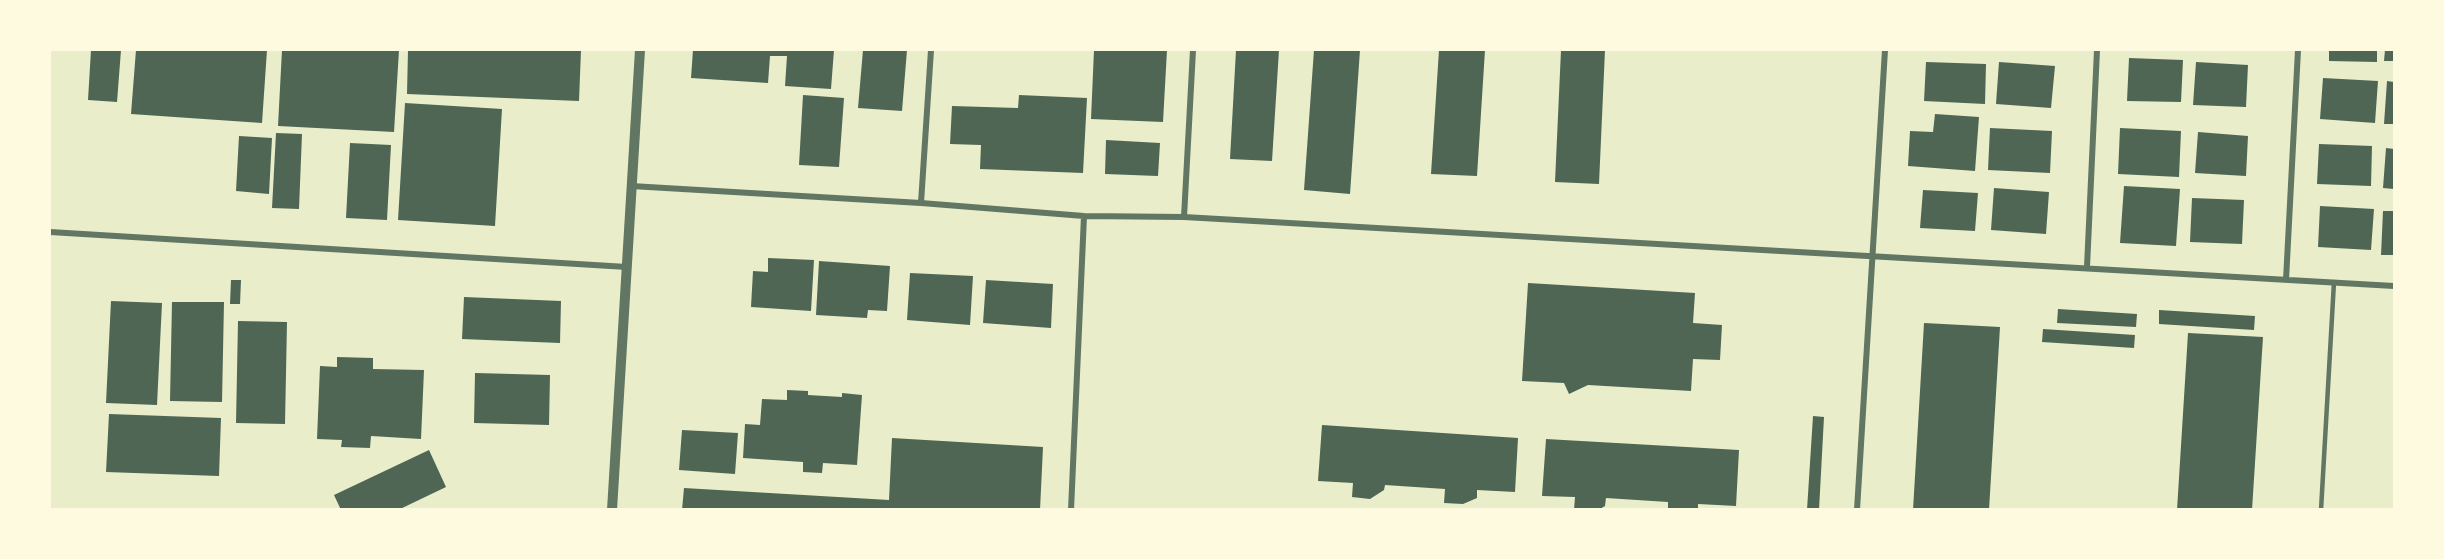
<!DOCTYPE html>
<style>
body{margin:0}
#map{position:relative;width:2444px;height:559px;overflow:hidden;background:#e9edc9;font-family:"PT Sans",sans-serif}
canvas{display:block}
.frame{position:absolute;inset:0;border:51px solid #fefae0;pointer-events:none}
</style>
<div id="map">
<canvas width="2444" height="559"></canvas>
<div class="frame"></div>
</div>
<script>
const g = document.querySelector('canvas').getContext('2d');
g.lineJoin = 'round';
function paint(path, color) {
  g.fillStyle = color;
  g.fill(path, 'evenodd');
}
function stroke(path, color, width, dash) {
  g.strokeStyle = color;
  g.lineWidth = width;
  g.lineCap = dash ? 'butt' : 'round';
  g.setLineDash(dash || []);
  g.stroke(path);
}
const building = new Path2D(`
 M91 50H121L117 102 88 100Z
 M136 50H267L262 123 131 114Z
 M282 50H399L394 132 278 126Z
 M408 50H581L579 101 407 94Z
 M693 50H834L831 89 785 86 787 56H770L768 83 691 78Z
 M863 50H907L902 111 858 108Z
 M1094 50H1167L1163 122 1091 119Z
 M1236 50H1279L1272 161 1230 159Z
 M1314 50H1360L1350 194 1304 190Z
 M1439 50H1485L1477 176 1431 174Z
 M1561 50H1605L1599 184 1555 182Z
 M2329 50H2377V62L2329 61Z
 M2385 50H2394V61H2384Z
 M2129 58 2183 60 2181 102 2127 101Z
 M1926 62 1986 64 1985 104 1924 101Z
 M1999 62 2055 66 2051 108 1996 104Z
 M2196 62 2248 65 2246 107 2193 105Z
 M2323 78 2378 81 2375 123 2320 119Z
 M2387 81 2394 82V124H2384Z
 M803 95 844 98 839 167 799 165Z
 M1019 95 1087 98 1083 173 980 169 981 145 950 144 952 106 1018 108Z
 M405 103 502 109 495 226 398 220Z
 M1935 114 1979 117 1975 171 1908 166 1910 131 1933 132Z
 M1990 128 2052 131 2050 173 1988 170Z
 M2120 128 2181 131 2179 177 2118 174Z
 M2198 132 2248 136 2246 176 2195 173Z
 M276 133 302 134 299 209 272 208Z
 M239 136 272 138 269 194 236 191Z
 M1106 140 1160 143 1158 176 1105 174Z
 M350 143 391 145 387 220 346 218Z
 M2319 144 2372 146 2371 186 2317 184Z
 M2386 148 2394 149V189L2383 188Z
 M2124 186 2180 189 2176 246 2120 243Z
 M1994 188 2049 192 2046 234 1991 230Z
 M1923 190 1978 193 1975 231 1920 228Z
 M2192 198 2244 200 2242 244 2190 242Z
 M2320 206 2374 209 2371 250 2318 247Z
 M2383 211H2394V255H2381Z
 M768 258 814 260 811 311 751 307 753 271 768 272Z
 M819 261 890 266 887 311 868 310 867 318 816 315Z
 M910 273 973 276 970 325 907 320Z
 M231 280H241L240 304H230Z
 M986 280 1053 284 1051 328 983 323Z
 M1528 283 1695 293 1693 323 1722 325 1720 360 1693 359 1691 391 1588 385 1569 394 1564 383 1522 381Z
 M464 297 561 301 560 343 462 339Z
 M111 301 162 303 157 405 106 403Z
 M172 302H224L222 402 170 401Z
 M2058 309 2137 314 2136 327 2057 323Z
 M2159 310 2255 316 2254 330 2159 324Z
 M238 321 287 322 285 424 236 423Z
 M1924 323 2000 327 1989 510H1913Z
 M2043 329 2135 335 2134 348 2042 342Z
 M2188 333 2263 337 2252 510H2177Z
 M337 357 373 358V369L424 370 421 439 371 436 370 448 341 447 342 440 317 439 320 366 337 367Z
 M475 373 550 375 549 425 474 423Z
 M787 390 808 391V395L842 397V393L862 395 857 465 823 463 822 473 803 472V462L743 458 745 424 760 425 762 399 787 400Z
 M109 414 221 418 219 476 106 472Z
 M1813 416 1824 417 1819 510H1807Z
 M1322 425 1518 438 1515 492 1477 490V498L1463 504 1444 503 1445 489 1385 485 1384 490 1370 499 1352 497 1353 483 1318 481Z
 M682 430 738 433 735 474 679 470Z
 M892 438 1043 447 1040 510H682L684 488 889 500Z
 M1546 439 1739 450 1736 506 1698 504V510H1668V502L1606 498 1605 506 1598 510H1574L1575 497 1542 496Z
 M429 450 446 487 398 510H341L334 495Z`);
const service = new Path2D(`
 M2321 510 2334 282`);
const minor = new Path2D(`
 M631 186 921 203 1084 216 1184 217 2394 286
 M921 203 931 50
 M1184 217 1193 50
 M50 232 627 267
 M2087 267 2097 50
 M2286 280 2298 50
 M1071 510 1084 216
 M1857 510 1885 50`);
const tertiary = new Path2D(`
 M612 510 640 50`);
paint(building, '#4f6655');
stroke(service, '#617663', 4.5);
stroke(minor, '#617663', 6);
stroke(tertiary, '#617663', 10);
</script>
